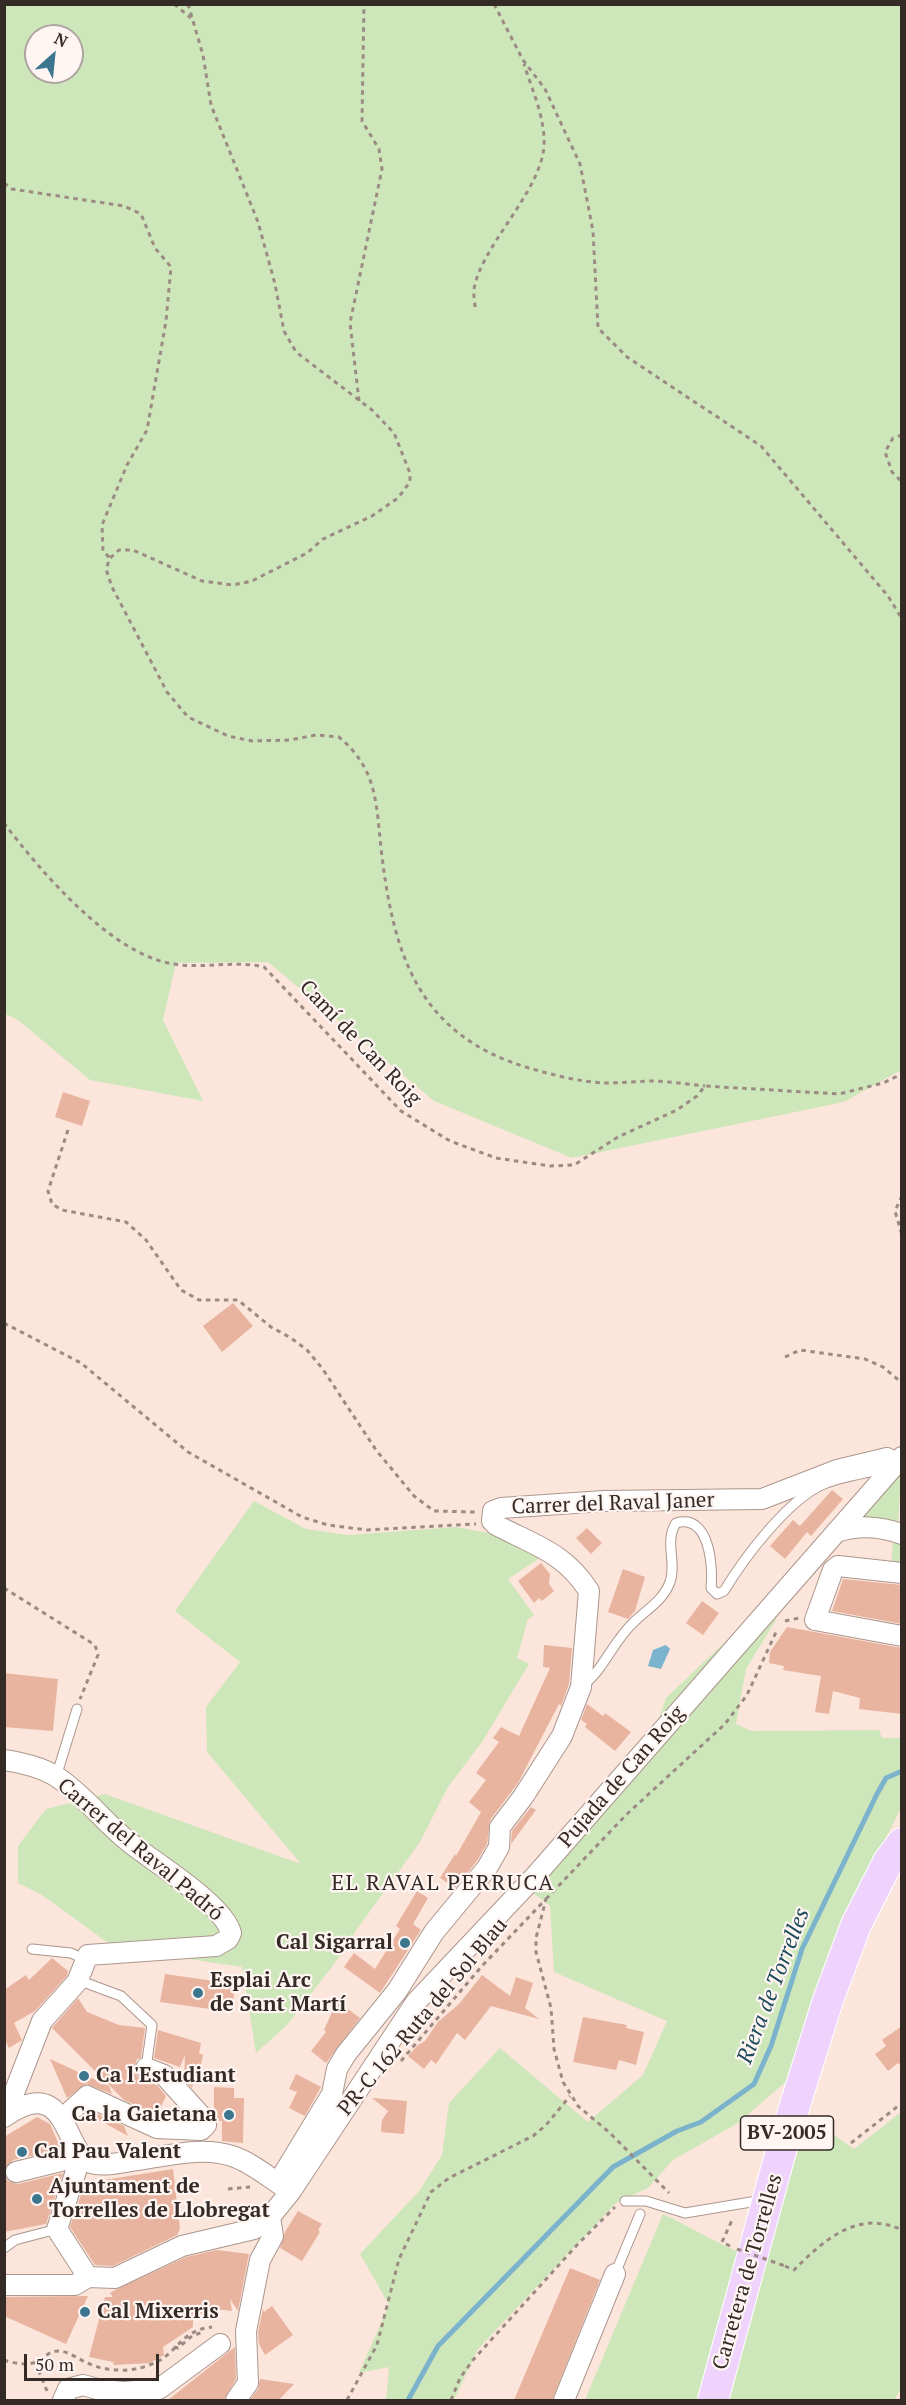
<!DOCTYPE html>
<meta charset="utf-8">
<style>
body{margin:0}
#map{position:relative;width:906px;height:2405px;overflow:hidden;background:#fce5db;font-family:"PT Serif",serif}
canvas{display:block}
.frame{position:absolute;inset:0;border:6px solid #342b27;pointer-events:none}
.north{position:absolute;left:24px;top:24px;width:60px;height:60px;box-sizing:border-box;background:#fff5f2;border:2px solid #aea4a1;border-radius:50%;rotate:27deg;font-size:16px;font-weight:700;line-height:24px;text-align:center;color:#342b27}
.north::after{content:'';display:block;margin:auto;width:21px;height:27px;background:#3b768e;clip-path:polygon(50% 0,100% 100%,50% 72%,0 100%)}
.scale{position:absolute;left:24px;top:2354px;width:135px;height:27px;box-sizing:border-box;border:3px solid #342b27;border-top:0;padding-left:8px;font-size:18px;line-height:21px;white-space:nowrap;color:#342b27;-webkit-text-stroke:4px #fff5f2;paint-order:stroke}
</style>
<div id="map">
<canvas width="906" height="2405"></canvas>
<div class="frame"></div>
<div class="north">N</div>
<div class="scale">50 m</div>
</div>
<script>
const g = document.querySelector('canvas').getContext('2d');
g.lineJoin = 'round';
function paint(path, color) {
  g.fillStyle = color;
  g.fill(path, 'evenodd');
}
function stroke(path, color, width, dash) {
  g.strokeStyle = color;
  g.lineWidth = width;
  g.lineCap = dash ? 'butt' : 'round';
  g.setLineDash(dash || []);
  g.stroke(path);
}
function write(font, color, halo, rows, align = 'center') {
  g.font = font + ' "PT Serif",serif';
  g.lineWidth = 4.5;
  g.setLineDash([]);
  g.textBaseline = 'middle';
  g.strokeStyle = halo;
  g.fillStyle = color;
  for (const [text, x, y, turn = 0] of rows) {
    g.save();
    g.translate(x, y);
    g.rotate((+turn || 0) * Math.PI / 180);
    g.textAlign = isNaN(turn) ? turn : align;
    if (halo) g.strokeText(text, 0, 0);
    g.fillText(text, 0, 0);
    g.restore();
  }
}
const green = new Path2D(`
 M4 5H901V1070L844 1102 572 1158 434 1101 268 962 176 963 163 1020 203 1101 90 1080 18 1020 5 1014ZM36 36H72V72H36Z
 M901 1470 898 1526 863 1519 862 1514Z
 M254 1501 306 1529 348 1535 456 1527 494 1534 543 1556 508 1579 534 1615 528 1619 517 1658 529 1664 482 1742 448 1787 420 1842 355 1932 344 1951 288 2024 256 2053 242 1967 115 1948 42 1895 18 1883V1846L46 1809 105 1794 301 1864 207 1752 206 1707 240 1662 175 1611Z
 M893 1540 901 1543 899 1567 891 1566Z
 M767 1602 776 1620 746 1669 736 1724 751 1731 879 1730 882 1738H902L901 1808 852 1905 788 2080 738 2123 673 2160 648 2188 616 2203 478 2349 454 2400H386L389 2367 359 2373 389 2305 360 2254 420 2190 442 2155 449 2103 500 2048 588 2122 643 2075 667 2021 554 1972 550 1906 523 1885 657 1724 666 1698Z
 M901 2112V2389L894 2400H725L780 2207 809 2117 854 2149Z
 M216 2204 217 2214 193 2217 192 2205Z
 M663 2214C689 2226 712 2241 739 2252L697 2400H585Z`);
const water = new Path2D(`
 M666 1645 670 1649 661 1669 648 1666 653 1650Z`);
const stream = new Path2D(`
 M408 2400 438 2346 613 2167 677 2131 701 2122 754 2084 771 2046 802 1949 877 1794 886 1778 902 1771`);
const building = new Path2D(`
 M63 1092 90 1101 82 1126 55 1117Z
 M233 1303 253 1326 222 1352 203 1326Z
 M832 1490 843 1499 811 1536 807 1532 785 1559 770 1546 793 1520 800 1526Z
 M587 1528 602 1543 591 1554 576 1538Z
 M541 1563 550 1574 549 1584 554 1591 542 1601 539 1598 534 1603 518 1581Z
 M623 1569 645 1577 635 1611 628 1619 608 1612Z
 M843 1579 902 1585V1624L832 1611Z
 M702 1601 719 1613 703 1635 686 1623Z
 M787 1627 902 1648V1714L859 1709 860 1698 833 1691 829 1714 815 1712 821 1676 783 1670 784 1666 769 1663 770 1652Z
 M544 1645 572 1648 569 1684 561 1706 559 1704 518 1783 490 1820 487 1844 477 1861 455 1888 440 1878 455 1854 456 1856 481 1812 469 1802 486 1780 476 1773 499 1742 493 1738 501 1727 519 1736 550 1668 543 1667Z
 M4 1673 58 1679 53 1731 4 1727Z
 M587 1704 603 1716 605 1713 631 1732 615 1751 585 1727 587 1724 581 1720Z
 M531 1807 536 1810 511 1844 512 1831Z
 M417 1891 428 1898 413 1924 421 1930 380 1993 344 1967 354 1953 375 1969 400 1929 396 1926Z
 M52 1958 68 1971 67 1976 35 2011 14 2023 22 2040 9 2048 4 2038V1990L26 1975 29 1980Z
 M165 1974 235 1984 232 2012 160 2002Z
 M482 1975 510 1996 516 1977 533 1983 525 2008 539 2019 491 2006 465 2040 457 2033 436 2064 431 2060 424 2069 408 2056 418 2045 425 2041 438 2022 459 2004Z
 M78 1998 87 2012 119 2025 145 2028 141 2058 137 2059 134 2069 137 2076 157 2085 166 2096 157 2115 124 2100 52 2028Z
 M337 2001 360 2018 326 2063 311 2051 326 2032 324 2030Z
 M583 2017 627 2025 626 2028 644 2032 636 2065 619 2060 616 2070 573 2062Z
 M902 2026V2067L898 2063 888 2071 875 2054 886 2046 882 2040Z
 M158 2030 201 2043 199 2054H203L200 2071 196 2070 192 2088 184 2079 185 2055 180 2067 154 2058Z
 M50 2059 109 2086 112 2094 86 2084 67 2098Z
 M296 2074 321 2087 305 2116 289 2108 297 2092 289 2089Z
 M214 2087 234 2088V2098H244L243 2143 222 2141V2121H217L214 2114Z
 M372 2098 407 2101 404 2134 381 2132 382 2120 388 2111Z
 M89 2110 124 2126 128 2136 86 2113Z
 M37 2117 50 2124 61 2149 13 2160 4 2169V2137Z
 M173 2169 180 2229 177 2235 113 2266 95 2265 70 2227 85 2183Z
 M63 2173 46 2224 4 2232V2175L8 2181 18 2184Z
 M298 2211 322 2224 318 2230 320 2232 302 2261 280 2248 285 2232Z
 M217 2250 249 2254 238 2311 230 2299 232 2311 216 2309 215 2315 193 2313V2327L163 2347 164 2355 150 2363 114 2365 113 2362 89 2357 105 2297H113L110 2293 115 2290 186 2257Z
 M570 2268 600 2280 552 2400H514Z
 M88 2296 66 2344 4 2316V2297Z
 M272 2306 293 2335 265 2355 259 2344 258 2332 263 2309 264 2312Z
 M235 2347 236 2379 224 2400H168Z
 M260 2379 294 2384 279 2400H250L258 2389Z`);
const path = new Path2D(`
 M174 4 191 18
 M188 4 203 55 211 105 258 222 275 284 284 331 296 352 372 410 394 433 410 473V482L398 498 372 516 323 539 307 553 252 581 233 585 202 581 133 550H119L110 558 106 569 112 587 167 692 188 717 228 736 252 741 290 740 316 735 339 737C377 769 376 802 381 848 393 953 417 1035 529 1068 553 1075 580 1082 605 1083 622 1083 639 1081 655 1081 672 1082 689 1084 705 1086
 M494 4 523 60 545 89 580 164 593 231 598 328 627 357 761 446 888 596 902 619
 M4 34V61
 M4 183 12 189 124 206 141 214 155 248 171 267 166 321 147 430 127 465 102 525 103 551 110 558
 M475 307C475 301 473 294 474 289 481 249 531 201 542 158 550 128 533 93 524 64
 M359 401 350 323 382 169 379 149 362 121 364 4
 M902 435 893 438 885 452 892 472 902 482
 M4 823C41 872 111 954 173 964 203 969 235 960 264 967L401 1111 450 1141 496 1158 550 1166 574 1165 618 1137 677 1110 697 1096 705 1086 839 1094 883 1083 902 1074
 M68 1130 48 1191 52 1204 62 1210 126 1222 146 1240 181 1290 199 1300H238L271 1327 291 1338 307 1350 322 1368 376 1450 414 1496 434 1511 475 1512
 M902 1196 895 1211 902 1235
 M4 1323 81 1363 188 1452 302 1517 328 1525 367 1530 476 1524
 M785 1357 800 1350 865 1359 883 1367 902 1383
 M4 1588 95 1645 98 1655 80 1699
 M785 1621 799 1618
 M546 1899 627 1814 725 1724 747 1695 777 1630
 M401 2061 482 1966 546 1899 536 1938V1952L551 2008 554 2049 563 2082 578 2106 610 2133 669 2193
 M851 2143 902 2103
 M228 2189 250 2187
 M730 2246 722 2242 733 2218
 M785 2266 794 2270C824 2240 858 2209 902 2230
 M174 2347 178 2348 192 2336 203 2332
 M4 2360C14 2363 26 2366 36 2362 44 2358 50 2350 60 2351 69 2352 77 2358 85 2362 106 2372 131 2373 152 2364 177 2355 180 2330 212 2327
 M35 2362 47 2391
 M347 2400 377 2345 399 2259 431 2192 449 2178 533 2136 546 2125 570 2096
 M451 2400 460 2378 473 2360 577 2245 615 2207`);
const lane = new Path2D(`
 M582 1686C604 1670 613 1641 634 1622 647 1609 663 1601 670 1582 677 1562 664 1542 676 1523 710 1513 713 1567 711 1588L717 1594 724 1591C744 1558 788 1499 824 1484 844 1476 866 1473 887 1469
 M56 1777 77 1709
 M32 1949 71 1953 84 1959
 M78 1980 121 1996 152 2025 146 2068
 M625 2201H646L685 2213 763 2200
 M4 2248 15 2240 57 2229
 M615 2274 640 2214`);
const street = new Path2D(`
 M836 1532C859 1525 878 1526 902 1534
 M902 1573 838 1566 833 1570 815 1620 902 1636
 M4 1760C21 1762 43 1768 57 1777 84 1795 104 1822 129 1842 152 1861 224 1904 231 1933L228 1939 216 1946 88 1955 77 1982 42 2021 14 2093 10 2113
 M4 2117C69 2071 64 2154 91 2163 104 2167 123 2162 137 2160 167 2156 202 2146 232 2156 253 2163 269 2178 287 2189
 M63 2118 87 2096 157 2128 201 2130 206 2125 203 2118 164 2075 146 2068
 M81 2156 57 2229 88 2277
 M16 2172 81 2156
 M278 2183 332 2094 337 2069 346 2054 397 1991 434 1932 487 1868 499 1847 500 1827 523 1797 562 1736 581 1687 589 1591C564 1552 534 1545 496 1525L492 1521 493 1511 501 1508 604 1501 762 1499 837 1470 887 1458 897 1463
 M4 2285H75L88 2277 115 2278 182 2246 254 2229 270 2217 291 2191 416 2002 536 1875 902 1457
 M63 2400 68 2389 83 2385 101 2390 124 2392 159 2389 220 2344
 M236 2400 248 2383 246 2331 260 2260 273 2236 270 2217
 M564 2400 615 2274`);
const primary = new Path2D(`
 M713 2400 784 2140 828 2000 856 1925 888 1862 902 1843`);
const pathBridge = new Path2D(`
 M737 2249 785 2266`);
const markers = [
 [405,1943,6,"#3b768e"],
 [198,1993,6,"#3b768e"],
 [84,2076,6,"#3b768e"],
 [229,2115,6,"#3b768e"],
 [22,2152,6,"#3b768e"],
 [37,2199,6,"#3b768e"],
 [85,2312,6,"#3b768e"]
];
const shields = [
 [787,2133,93]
];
const shieldNames = [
 ["BV-2005",787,2133]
];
const streetNames = [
 ["Camí de Can Roig",360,1043,46],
 ["Carrer del Raval Janer",613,1504,-2],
 ["Pujada de Can Roig",622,1777,-49],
 ["Carrer del Raval Padró",140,1850,40],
 ["PR-C 162 Ruta del Sol Blau",423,2017,-50],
 ["Carretera de Torrelles",748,2272,-74]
];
const poiNames = [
 ["Cal Sigarral",393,1943,"right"],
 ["Esplai Arc",210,1981],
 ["de Sant Martí",210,2005],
 ["Ca l'Estudiant",96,2076],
 ["Ca la Gaietana",217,2115,"right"],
 ["Cal Pau Valent",34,2152],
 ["Ajuntament de",49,2187],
 ["Torrelles de Llobregat",49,2211],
 ["Cal Mixerris",97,2312]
];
const neighbourhoodNames = [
 ["EL RAVAL PERRUCA",443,1884]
];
const waterNames = [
 ["Riera de Torrelles",774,1986,-69]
];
paint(green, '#cee7ba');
paint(water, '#7bb3cc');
stroke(stream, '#7bb3cc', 5);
paint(building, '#e8b49f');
stroke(lane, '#ac968d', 11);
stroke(street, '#ac968d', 22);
stroke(primary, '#fff', 32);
stroke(path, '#9b8b83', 3, [4.5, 4.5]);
stroke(lane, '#fff', 9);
stroke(street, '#fff', 20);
stroke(primary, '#f0d3fd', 30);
stroke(pathBridge, '#9b8b83', 3, [4.5, 4.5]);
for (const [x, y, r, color] of markers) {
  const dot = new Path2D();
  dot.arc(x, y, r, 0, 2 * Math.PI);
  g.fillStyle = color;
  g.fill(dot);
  stroke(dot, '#fff5f2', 2);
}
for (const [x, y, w] of shields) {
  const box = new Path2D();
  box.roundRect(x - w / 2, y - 17, w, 34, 4.5);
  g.fillStyle = '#fff5f2';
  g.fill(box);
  stroke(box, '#342b27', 1.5);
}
write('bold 20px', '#342b27', null, shieldNames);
write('21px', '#342b27', '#fff5f2', streetNames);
write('bold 21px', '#342b27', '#fff5f2', poiNames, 'left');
g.letterSpacing = '1.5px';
write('22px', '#342b27', '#fff5f2', neighbourhoodNames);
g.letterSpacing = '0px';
write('italic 22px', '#1d4b5d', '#fff5f2', waterNames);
</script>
